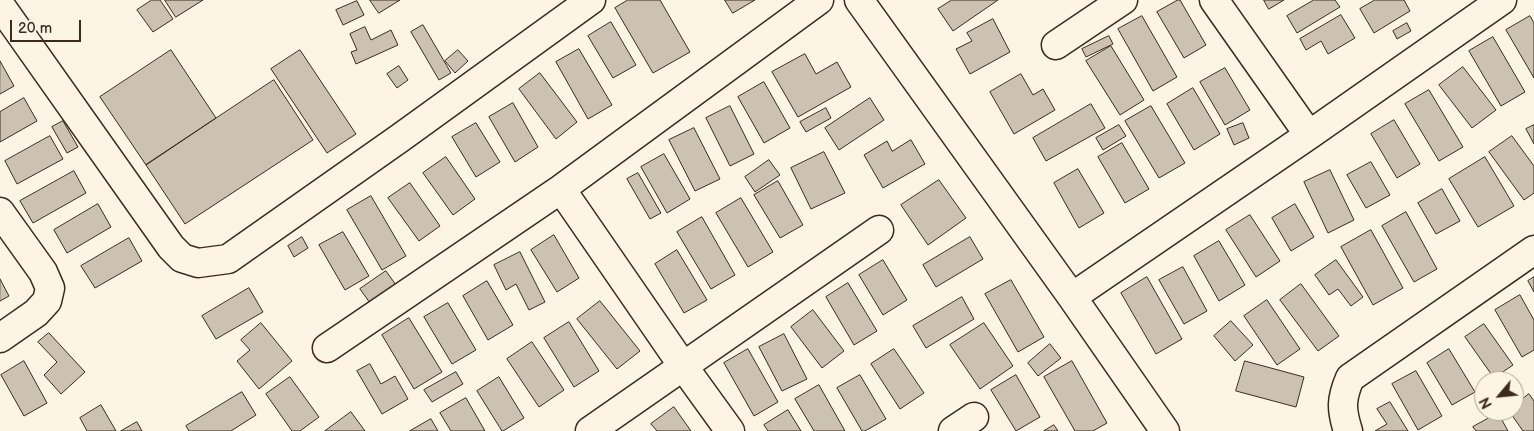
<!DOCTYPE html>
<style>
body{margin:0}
#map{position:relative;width:1534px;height:431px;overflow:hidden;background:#fcf5e5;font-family:"Balsamiq Sans",sans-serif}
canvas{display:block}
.north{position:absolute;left:1474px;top:371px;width:50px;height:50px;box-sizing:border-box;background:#fcf5e5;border:1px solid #afa495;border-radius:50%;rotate:242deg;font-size:14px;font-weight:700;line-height:20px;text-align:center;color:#3b2a1e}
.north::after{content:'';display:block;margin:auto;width:18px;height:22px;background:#3b2a1e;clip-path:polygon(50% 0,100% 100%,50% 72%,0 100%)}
.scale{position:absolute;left:10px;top:20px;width:71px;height:22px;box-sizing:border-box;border:2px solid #3b2a1e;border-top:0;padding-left:6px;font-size:15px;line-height:18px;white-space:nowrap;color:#3b2a1e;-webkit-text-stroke:4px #fcf5e5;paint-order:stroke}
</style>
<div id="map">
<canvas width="1534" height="431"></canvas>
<div class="north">N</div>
<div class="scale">20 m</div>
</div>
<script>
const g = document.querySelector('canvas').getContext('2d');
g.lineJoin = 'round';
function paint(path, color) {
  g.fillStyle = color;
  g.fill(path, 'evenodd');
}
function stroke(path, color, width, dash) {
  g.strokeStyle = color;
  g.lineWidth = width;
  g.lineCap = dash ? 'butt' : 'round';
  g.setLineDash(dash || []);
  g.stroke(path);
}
const building = new Path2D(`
 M152 0H160L173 19 153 32 137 10Z
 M165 0H203L176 17Z
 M370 0H400L379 13Z
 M628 0H660L690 52 653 73 615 8Z
 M725 0H755L733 13Z
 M952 0H998L953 31 938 9Z
 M1178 0H1180L1206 45 1184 58 1157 12Z
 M1264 0H1284L1269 9Z
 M1314 0H1335L1340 7 1297 33 1287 16Z
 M1375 0H1404L1410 11 1374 33 1360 9Z
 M357 1 364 15 343 25 336 10Z
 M1341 15 1355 38 1328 54 1321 41 1306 50 1300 39Z
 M1142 16 1177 77 1153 91 1118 29Z
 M1530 16 1534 23V78L1506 30Z
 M993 19 1010 52 970 74 956 49 972 41 967 33Z
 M611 22 636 65 613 78 588 36Z
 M1407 23 1411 31 1397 39 1393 31Z
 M423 25 451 73 439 80 411 32Z
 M365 27 371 40 391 30 398 45 356 64 351 52 357 50 350 34Z
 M1109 36 1113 44 1086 57 1082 49Z
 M1493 37 1525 92 1501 106 1469 51Z
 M1111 46 1144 100 1120 115 1086 61Z
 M579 49 612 105 588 119 556 62Z
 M171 50 216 118 146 165 100 97Z
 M300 50 356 134 327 153 271 69Z
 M458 50 468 61 455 73 445 61Z
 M805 54 816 74 837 62 851 87 798 117 772 72Z
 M0 61 14 86 0 94Z
 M399 66 408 80 397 88 387 74Z
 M1463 67 1496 110 1472 128 1439 85Z
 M1225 68 1250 110 1225 125 1200 82Z
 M540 73 577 122 556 139 519 89Z
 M1021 74 1033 95 1043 89 1055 110 1014 134 990 92Z
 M274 80 313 140 185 224 146 165Z
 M764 82 790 128 764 143 738 97Z
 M1193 88 1220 134 1194 150 1167 104Z
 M1429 90 1463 147 1439 161 1405 104Z
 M24 98 37 121 0 142V112Z
 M870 98 884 120 839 150 825 128Z
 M513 103 538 147 515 162 489 117Z
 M1091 104 1105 128 1046 161 1033 138Z
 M730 106 754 154 730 166 706 118Z
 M1151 106 1185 163 1159 178 1125 121Z
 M826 108 831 118 806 132 800 122Z
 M1394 120 1420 164 1397 178 1371 134Z
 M63 121 78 147 67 153 52 127Z
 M476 123 500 162 476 177 452 137Z
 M1243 123 1249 138 1234 145 1227 129Z
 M1119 125 1126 136 1103 150 1096 138Z
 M1534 125V144L1526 129Z
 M694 128 720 179 695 191 669 140Z
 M50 136 63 159 17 184 5 161Z
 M1512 136 1534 166V193L1524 200 1489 152Z
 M911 140 925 164 883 188 864 155 887 141 892 151Z
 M1122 143 1149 189 1125 203 1098 157Z
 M824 152 845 193 811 209 791 168Z
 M664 154 690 199 667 213 641 167Z
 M446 157 475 199 453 215 423 173Z
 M1485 157 1514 206 1478 227 1449 179Z
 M769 160 780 175 755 192 745 177Z
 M1371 162 1390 195 1366 208 1347 175Z
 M1078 169 1104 213 1079 228 1054 183Z
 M1330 170 1354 220 1328 233 1304 182Z
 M74 171 86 193 33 223 20 201Z
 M638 173 661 213 650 219 627 179Z
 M939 180 966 218 928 245 901 205Z
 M778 181 803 225 780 238 754 195Z
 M410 183 440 226 419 241 388 198Z
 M1442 189 1460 221 1436 234 1418 203Z
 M371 196 406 256 382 270 347 210Z
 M741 198 773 252 748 267 716 213Z
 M98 204 111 227 67 253 54 230Z
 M1295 204 1314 237 1291 251 1272 218Z
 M1406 212 1437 269 1414 282 1382 226Z
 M1250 215 1280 261 1256 277 1226 230Z
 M702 217 735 275 711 289 677 232Z
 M1371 230 1403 288 1373 305 1341 247Z
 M343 232 369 276 345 290 319 245Z
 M554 235 579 278 557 292 531 250Z
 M302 237 308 248 294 257 288 246Z
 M970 237 983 259 936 287 923 265Z
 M129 238 142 261 95 288 81 266Z
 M1219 241 1245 285 1219 301 1194 256Z
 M677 250 707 300 684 313 655 264Z
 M520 252 545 302 529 310 516 284 506 290 494 265Z
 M883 260 907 300 883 315 859 275Z
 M1336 260 1363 297 1351 306 1338 289 1329 295 1315 275Z
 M1183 267 1207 311 1184 324 1159 280Z
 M386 271 396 285 370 303 360 289Z
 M1147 277 1182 339 1156 354 1121 293Z
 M1534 277V292L1528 281Z
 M0 279 9 296 0 301Z
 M1011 280 1044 337 1018 352 985 294Z
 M487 281 513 325 488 340 463 296Z
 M848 283 877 331 854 345 826 297Z
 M1301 284 1339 336 1318 351 1280 300Z
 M249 288 263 312 216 339 202 316Z
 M1520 295 1534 320V350L1522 357 1495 310Z
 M962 297 974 319 926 348 913 326Z
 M1267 300 1300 349 1277 365 1244 316Z
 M600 301 640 351 617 369 577 319Z
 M448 303 476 350 452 364 424 317Z
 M813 310 844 351 822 368 791 327Z
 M409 318 442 372 414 389 382 335Z
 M1231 321 1253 345 1235 361 1214 336Z
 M569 322 599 371 574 387 544 338Z
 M261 323 292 361 259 389 237 361 250 350 241 340Z
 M984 323 1013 366 980 389 950 345Z
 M1484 324 1513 365 1494 378 1465 337Z
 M49 333 85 372 61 394 44 375 57 362 38 342Z
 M784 334 807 379 782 391 759 347Z
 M532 342 564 390 539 407 507 359Z
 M1050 344 1061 358 1038 376 1028 363Z
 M748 349 778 402 754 416 724 363Z
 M894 349 924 393 900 409 871 364Z
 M1449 349 1475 392 1452 405 1427 363Z
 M24 361 47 403 24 416 1 375Z
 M1072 361 1107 423 1093 431H1075L1044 377Z
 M1245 361 1304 377 1296 407 1236 391Z
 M370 364 381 384 395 376 408 399 382 414 357 371Z
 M1416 371 1442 416 1418 430 1392 384Z
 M456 372 463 384 432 402 424 390Z
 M860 375 886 419 865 431H862L837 388Z
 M1016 375 1040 417 1016 431 991 390Z
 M290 377 319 417 300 431H292L266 394Z
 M499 377 524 418 503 431H502L477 391Z
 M819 385 845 431H814L795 399Z
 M242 392 256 415 231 431H189L186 426Z
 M1529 394 1534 401V431H1523L1509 411H1514V406Z
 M466 398 485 431H451L440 413Z
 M1390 402 1408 431H1375L1387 424 1377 409Z
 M101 405 116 431H87L80 418Z
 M674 407 691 431H657L651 424Z
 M788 410 801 431H768L764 425Z
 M351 412 365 431H325Z
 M1498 413 1508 431H1476L1473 427Z
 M431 419 438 431H410Z
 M137 422 142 431H121Z
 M1054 425 1058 431H1044Z`);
const minor = new Path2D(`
 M859 0 1072 297 1165 431
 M1214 0 1309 135
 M0 5 171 247 182 258 198 263 228 259 400 138 591 0
 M1056 45 1123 0
 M561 189 683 366 730 431
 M0 212 43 272 50 288 47 301 36 313 0 338
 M1072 297 1309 135 1502 0
 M327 348 561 189 819 0
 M590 431 879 230
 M953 431 974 417
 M1348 431C1341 409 1341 399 1350 378L1534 250`);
paint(building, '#ccc2b3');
stroke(building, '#3b2a1e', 1);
stroke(minor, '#3b2a1e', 31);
stroke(minor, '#fcf5e5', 28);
</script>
